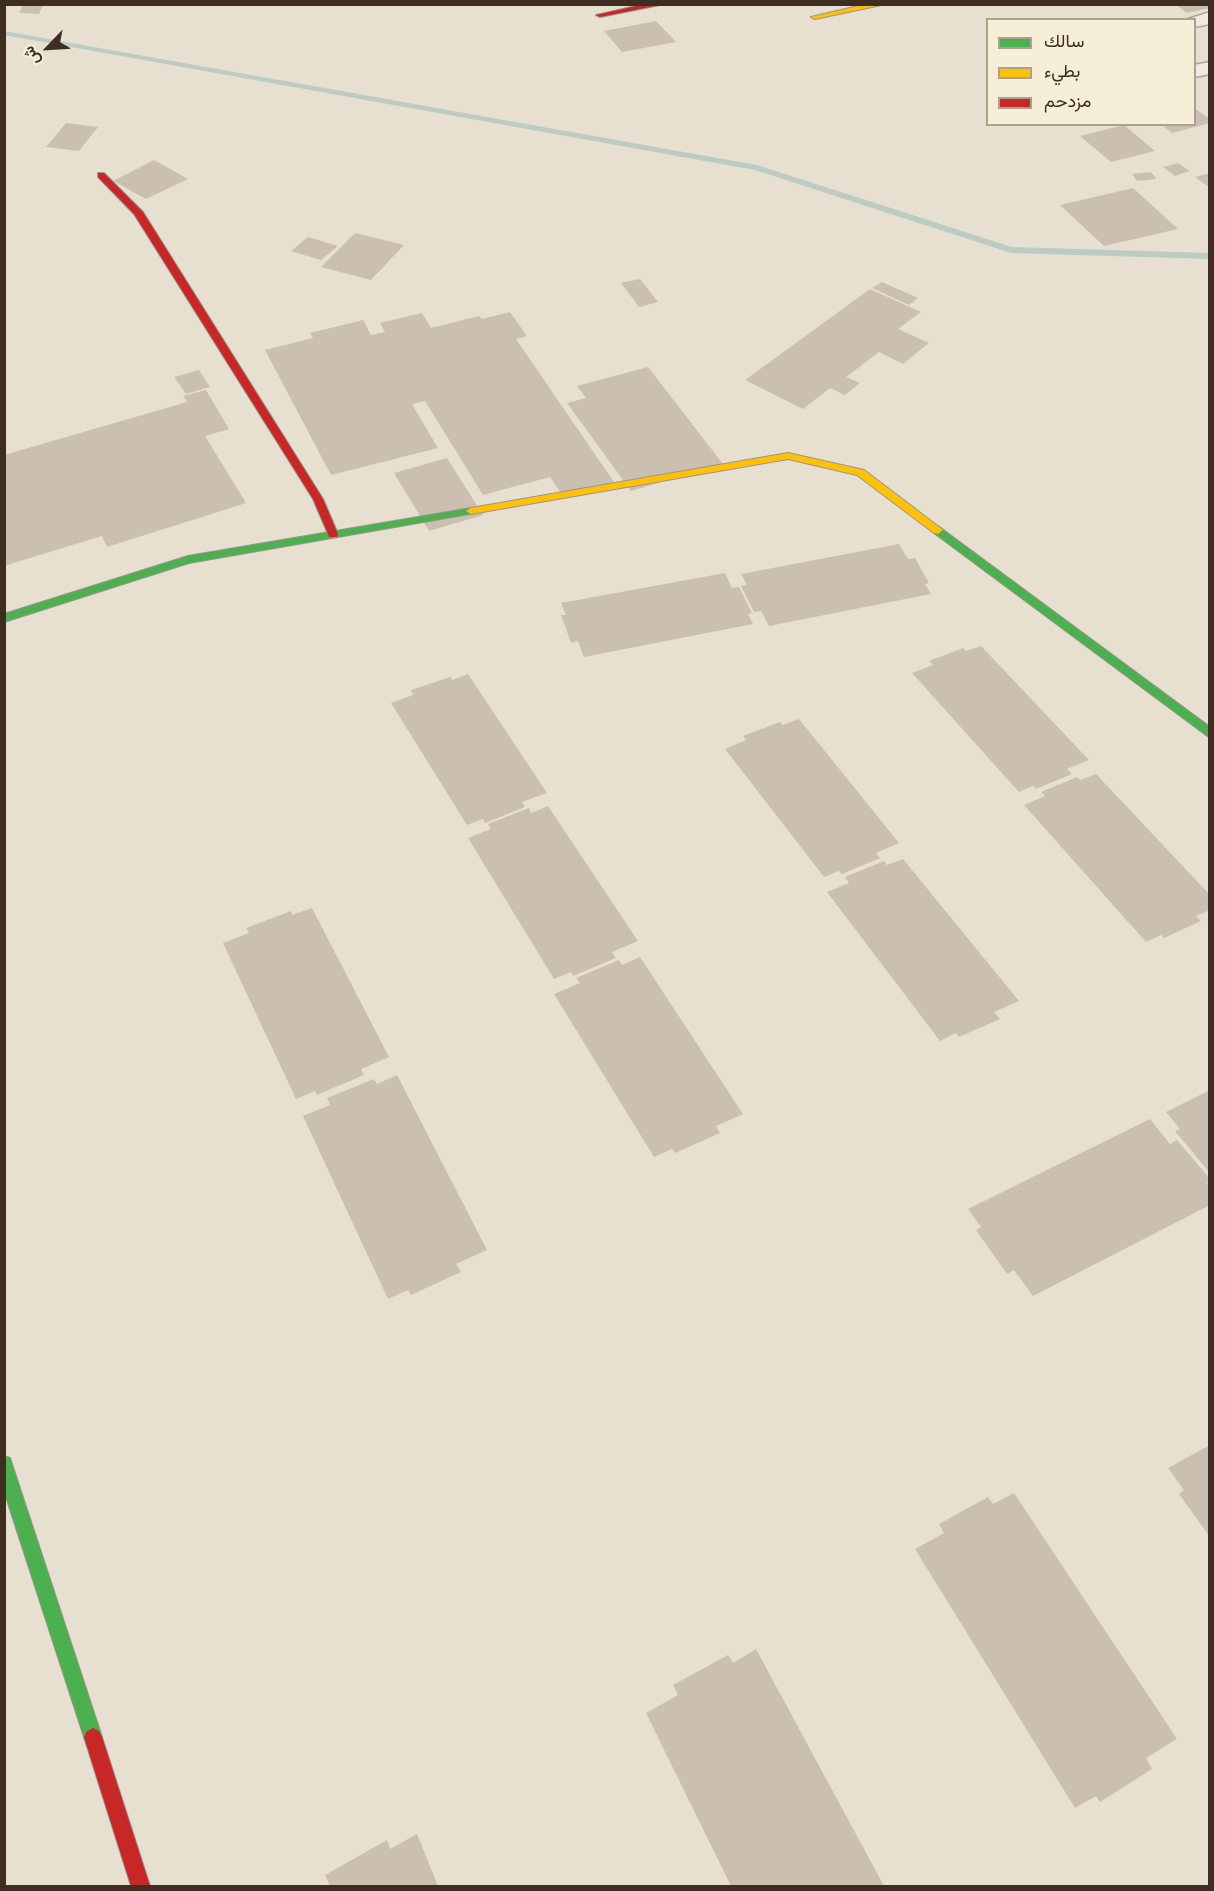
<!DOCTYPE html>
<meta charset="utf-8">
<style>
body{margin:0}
#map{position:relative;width:1214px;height:1891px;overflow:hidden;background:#e7e0d1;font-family:"Zilla Slab",Vazirmatn,serif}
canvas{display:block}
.frame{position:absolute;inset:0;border:6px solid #3d2e20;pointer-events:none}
.legend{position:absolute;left:986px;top:18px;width:210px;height:108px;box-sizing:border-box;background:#f7eed8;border:2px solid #ada18e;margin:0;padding:8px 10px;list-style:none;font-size:18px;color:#3d2e20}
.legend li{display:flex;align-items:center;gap:12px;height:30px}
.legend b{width:30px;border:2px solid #ada18e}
.north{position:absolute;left:18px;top:18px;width:60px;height:60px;-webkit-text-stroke:4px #f7eed8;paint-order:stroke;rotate:245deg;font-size:16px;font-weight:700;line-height:24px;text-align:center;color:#3d2e20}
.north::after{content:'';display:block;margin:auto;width:21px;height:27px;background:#3d2e20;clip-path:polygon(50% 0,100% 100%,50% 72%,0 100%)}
</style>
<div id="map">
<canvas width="1214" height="1891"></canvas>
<div class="frame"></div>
<ul class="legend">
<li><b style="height:8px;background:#4caf50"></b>سالك</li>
<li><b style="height:8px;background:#ffc107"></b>بطيء</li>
<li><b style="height:8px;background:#c62828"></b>مزدحم</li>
</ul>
<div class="north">ش</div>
</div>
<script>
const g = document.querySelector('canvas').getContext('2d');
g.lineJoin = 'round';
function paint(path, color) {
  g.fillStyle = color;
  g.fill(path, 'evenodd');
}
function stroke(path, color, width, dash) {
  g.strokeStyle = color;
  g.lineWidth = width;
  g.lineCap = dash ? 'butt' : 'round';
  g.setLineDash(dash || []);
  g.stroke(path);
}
const stream = new Path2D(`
 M4 31 757 165 1012 247 1210 253V259L1011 253 755 170 4 35Z`);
const building = new Path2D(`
 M1175 4H1210V8L1187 13Z
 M23 5H43L39 14 19 13Z
 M656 21 676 42 622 52 604 31Z
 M1194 108 1210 119V123L1172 133 1161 124H1194Z
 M66 123 98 127 79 151 46 147Z
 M1124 125 1155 151 1111 162 1080 136Z
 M154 160 188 179 146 199 113 181Z
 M1178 163 1190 171 1175 176 1163 167Z
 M1151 172 1157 179 1137 181 1132 174Z
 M1210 173V188L1195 177Z
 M1133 188 1178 229 1104 246 1060 205Z
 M355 233 404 245 371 280 321 267Z
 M308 237 338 246 321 260 291 251Z
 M640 279 658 302 639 307 621 283Z
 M882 282 918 298 909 305 872 288Z
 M870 289 921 312 898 329 929 343 903 364 879 352 846 377 860 383 845 395 830 388 803 409 745 380Z
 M510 312 527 336 516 339 614 482 563 496 550 477 483 495 425 401 412 404 438 448 331 475 265 350 313 338 310 333 363 320 371 335 385 332 380 323 422 313 431 328 479 316 482 319Z
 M648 367 723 464 631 491 567 403 586 398 577 386Z
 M199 370 210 387 186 394 174 377Z
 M206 390 229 429 205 436 246 503 107 547 102 536 4 566V455L187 402 183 396Z
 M447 458 483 515 429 531 394 473Z
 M899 544 908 559 915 558 929 583 925 584 931 594 769 626 761 611 754 612 741 586 747 585 741 574Z
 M725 573 732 588 739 587 752 613 748 614 753 624 584 657 578 641 571 643 561 615H566L561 603Z
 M981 646 1089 760 1067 769 1072 774 1036 789 1033 786 1019 792 912 673 933 665 929 661 963 648 966 651Z
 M468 674 547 793 522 802 525 807 485 823 483 819 467 825 391 703 413 695 411 690 450 677 452 680Z
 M799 719 899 843 876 853 880 858 842 874 839 871 824 877 725 749 746 740 743 736 780 722 783 725Z
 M1096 774 1210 895V910L1196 916 1201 921 1164 938 1161 935 1146 942 1024 805 1045 796 1041 792 1077 777 1080 780Z
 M548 806 638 941 612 952 616 958 573 976 571 972 554 979 468 838 491 829 488 824 529 808 531 813Z
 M903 859 1019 1001 994 1012 1000 1019 959 1037 956 1033 940 1041 827 892 849 883 845 877 884 861 887 865Z
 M312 908 389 1057 361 1069 364 1075 317 1095 315 1091 296 1099 223 943 249 933 246 928 291 911 292 915Z
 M640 957 743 1114 716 1126 720 1133 675 1153 672 1149 654 1157 554 994 580 983 576 978 619 960 622 965Z
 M397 1075 487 1250 456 1264 461 1272 411 1295 408 1290 388 1299 303 1116 330 1105 327 1098 374 1079 377 1084Z
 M1210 1090V1173L1175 1131 1180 1129 1166 1112Z
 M1150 1119 1170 1144 1177 1140 1210 1179 1207 1183 1210 1186V1205L1033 1296 1014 1270 1007 1274 976 1230 981 1227 968 1209Z
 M1210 1445V1537L1179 1494 1184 1490 1168 1468Z
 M1014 1493 1177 1739 1146 1758 1152 1769 1100 1802 1096 1796 1075 1808 915 1549 944 1533 939 1524 988 1497 993 1504Z
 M756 1649 884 1886H731L646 1713 678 1695 673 1685 728 1655 733 1663Z
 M417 1834 438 1886H330L325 1875 387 1840 390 1849Z`);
const street = new Path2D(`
 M1210 12V24L1194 27V20H1185Z
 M1210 62V74L1194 77V65Z`);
const fast = new Path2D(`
 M471 508 475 509V513L189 563 4 622V614L188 556Z
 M938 526 1210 727V738L934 533V527Z
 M4 1456 10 1458 12 1464 102 1737 99 1743 93 1746 87 1743 84 1737 4 1491Z`);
const slow = new Path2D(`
 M867 4H886L815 19 811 17Z
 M788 453 864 470 943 530 938 534 934 533 857 475 788 459 471 514 466 511 471 508Z`);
const jam = new Path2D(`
 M645 4H665L600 17 596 15Z
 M98 173H104L143 212 323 499 338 534 337 537H329L328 534 313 499 134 214 98 177Z
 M93 1728 99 1731 102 1737 150 1886H131L84 1737 87 1731Z`);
paint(stream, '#bcccc2');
paint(building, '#cbbfb2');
stroke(street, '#ada599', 3);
stroke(fast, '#9c958a', 2);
stroke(slow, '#9c958a', 2);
stroke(jam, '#9c958a', 2);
paint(street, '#efebe3');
paint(fast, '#4caf50');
paint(slow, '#ffc107');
paint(jam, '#c62828');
</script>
